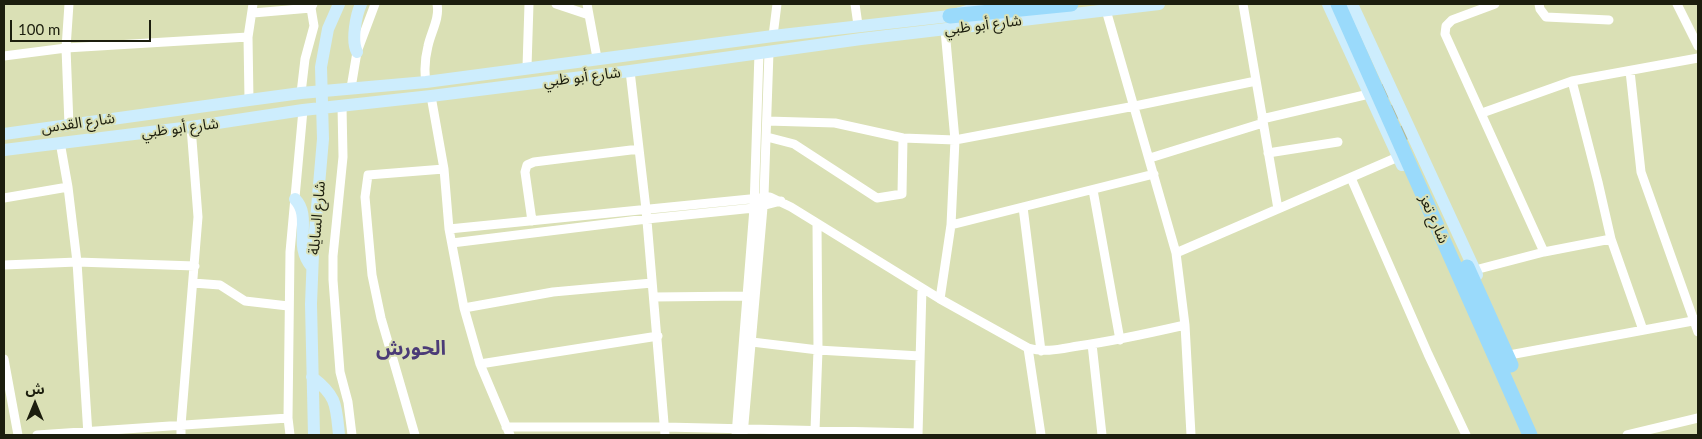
<!DOCTYPE html>
<meta charset="utf-8">
<style>
body{margin:0}
#map{position:relative;width:1702px;height:439px;overflow:hidden;background:#dae0b5;font-family:Lato,"Noto Sans Arabic",sans-serif}
canvas{display:block}
.frame{position:absolute;inset:0;border:5px solid #1c1e0e;pointer-events:none}
.north{position:absolute;left:10px;top:379px;width:50px;height:50px;-webkit-text-stroke:4px #dae0b5;paint-order:stroke;rotate:0deg;font-size:14px;font-weight:700;line-height:20px;text-align:center;color:#1c1e0e}
.north::after{content:'';display:block;margin:auto;width:18px;height:22px;background:#1c1e0e;clip-path:polygon(50% 0,100% 100%,50% 72%,0 100%)}
.scale{position:absolute;left:10px;top:20px;width:141px;height:22px;box-sizing:border-box;border:2px solid #1c1e0e;border-top:0;padding-left:6px;font-size:15px;line-height:18px;white-space:nowrap;color:#1c1e0e;-webkit-text-stroke:4px #dae0b5;paint-order:stroke}
</style>
<div id="map">
<canvas width="1702" height="439"></canvas>
<div class="frame"></div>
<div class="north">ش</div>
<div class="scale">100 m</div>
</div>
<script>
const g = document.querySelector('canvas').getContext('2d');
g.lineJoin = 'round';
function stroke(path, color, width, dash) {
  g.strokeStyle = color;
  g.lineWidth = width;
  g.lineCap = dash ? 'butt' : 'round';
  g.setLineDash(dash || []);
  g.stroke(path);
}
function write(font, color, halo, rows, align = 'center') {
  g.font = font + ' Lato,"Noto Sans Arabic",sans-serif';
  g.lineWidth = 4;
  g.setLineDash([]);
  g.textBaseline = 'middle';
  g.strokeStyle = halo;
  g.fillStyle = color;
  for (const [text, x, y, turn = 0] of rows) {
    g.save();
    g.translate(x, y);
    g.rotate((+turn || 0) * Math.PI / 180);
    g.textAlign = isNaN(turn) ? turn : align;
    if (halo) g.strokeText(text, 0, 0);
    g.fillText(text, 0, 0);
    g.restore();
  }
}
const primaryTunnel = new Path2D(`
 M1382 84 1408 142`);
const minor = new Path2D(`
 M556 4 589 15
 M587 4 597 58
 M855 4 858 25
 M1243 4 1278 209
 M1495 4 1452 20 1446 26 1445 34 1544 252
 M1539 4 1540 9 1546 17 1609 20
 M1677 4 1698 46
 M1106 10 1176 253 1185 325 1191 435
 M253 13 311 8
 M773 36 777 4
 M4 56 66 48 248 37
 M527 67 529 4
 M630 71 646 209 665 435
 M1630 71 1641 172 1698 332
 M1572 81 1598 182 1611 239 1643 330
 M426 82C424 70 425 58 428 46 431 32 440 18 437 4
 M351 88 357 52 375 4
 M301 93 305 59 314 26 311 8 313 4
 M431 96 444 169 449 229 464 308 480 364 510 435
 M249 100 248 37 253 4
 M342 106 343 157 333 256V280L340 372 348 402 352 435
 M1482 113 1572 81 1698 58
 M1262 119 1369 94
 M767 121 835 123 903 138 955 140 1135 106 1256 81
 M69 125 66 48 69 4
 M767 137 794 144 877 198 902 194 903 138
 M60 142 68 187 77 262 88 435
 M1268 153 1338 142
 M1150 158 1263 123
 M1351 178 1428 354 1466 435
 M1093 190 1120 340
 M4 198 68 187
 M1023 207 1041 351
 M532 221 525 172 527 165 534 162 639 149
 M951 225 1154 174
 M449 229 770 197 791 207 940 299 1028 348C1046 353 1060 349 1078 346 1114 341 1150 333 1185 325
 M452 243 647 219 754 208 781 201
 M1176 253 1398 157
 M4 265 77 262 195 266
 M1475 270 1544 252 1611 239
 M193 283 220 285 245 301 288 306
 M654 297 747 296
 M940 299 951 225 955 140 945 30
 M464 308 553 292 652 283
 M752 342 818 350 920 356
 M1092 344 1102 435
 M1028 348 1041 435
 M1504 356 1698 320
 M4 359 18 435
 M480 364 658 336
 M506 427H665L918 433
 M815 430 818 350 817 224
 M37 435 288 418
 M181 435V425L198 217 191 127
 M290 435 288 418 290 252 303 110
 M415 435 381 318 372 275 365 197 368 175 444 169
 M736 435 754 208 759 53
 M743 435 764 196 769 52
 M918 435 922 288
 M1627 435 1698 418`);
const secondary = new Path2D(`
 M1328 4 1402 165
 M1352 4 1477 275
 M357 52C351 41 356 15 361 4
 M4 134 249 100 301 93 426 82 773 36 950 16 988 5 997 4
 M4 150 191 127 303 110 431 96 630 71 861 39 1159 4
 M295 199C313 218 292 244 312 267
 M312 377C337 396 336 405 339 435
 M314 435 311 304 313 254 323 139 321 67 328 29 339 4`);
const primary = new Path2D(`
 M1338 4 1530 435
 M950 16 1071 4
 M1467 267 1511 365`);
const streetNames = [
 ["شارع أبو ظبي",983,25,-7],
 ["شارع أبو ظبي",582,77,-7],
 ["شارع القدس",78,123,-8],
 ["شارع أبو ظبي",180,128,-7],
 ["شارع السايلة",317,218,-85],
 ["شارع تعز",1434,219,66]
];
const districtNames = [
 ["الحورش",411,349]
];
stroke(primaryTunnel, '#b4b994', 15, [15, 8]);
stroke(minor, '#fff', 9);
stroke(secondary, '#cdedfd', 12);
stroke(primary, '#9adafb', 15);
write('15px', '#1c1e0e', '#dae0b5', streetNames);
write('bold 20px', '#4b3b77', '#dae0b5', districtNames);
</script>
